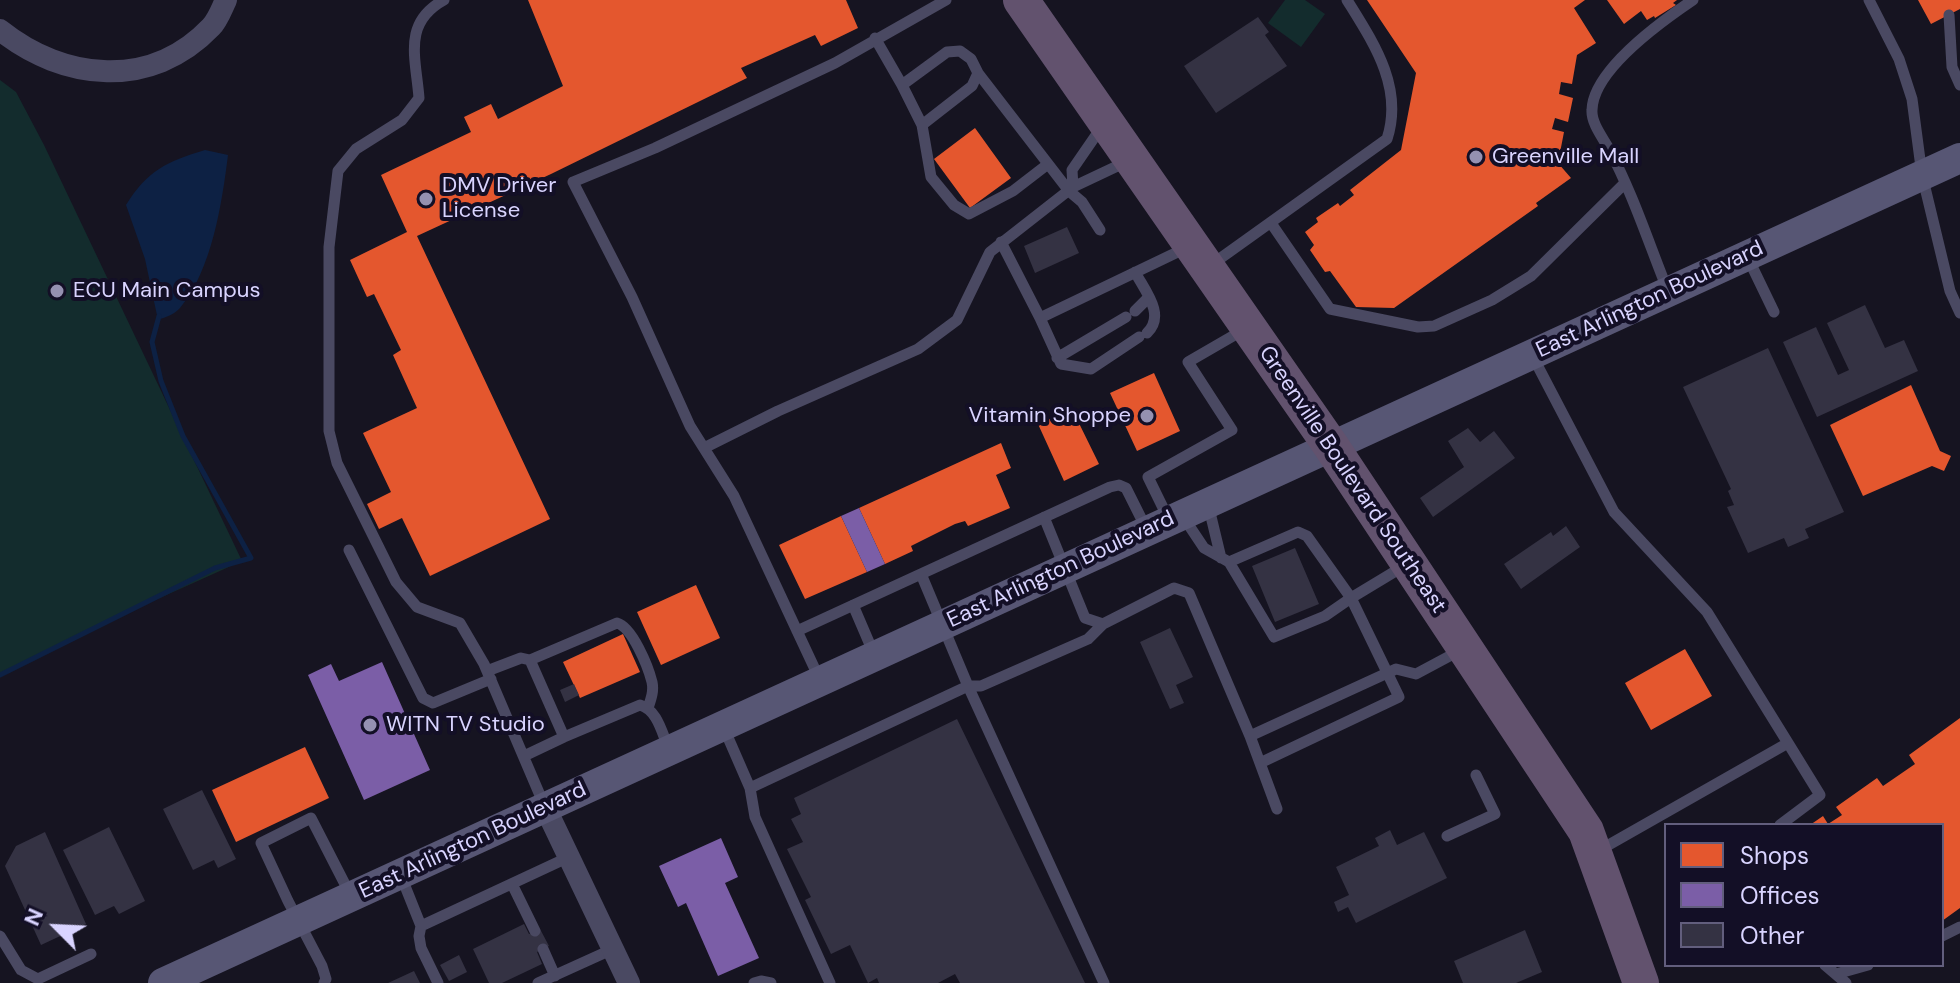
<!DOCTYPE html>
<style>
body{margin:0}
#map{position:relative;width:1960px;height:983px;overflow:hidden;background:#161421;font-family:"DM Sans",sans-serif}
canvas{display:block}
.legend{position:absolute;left:1664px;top:823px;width:280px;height:144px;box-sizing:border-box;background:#130f26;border:2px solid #625e7d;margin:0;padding:10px 14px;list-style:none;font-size:24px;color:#d9d4ff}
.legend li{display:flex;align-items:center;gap:16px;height:40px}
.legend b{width:40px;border:2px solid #625e7d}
.north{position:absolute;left:16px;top:887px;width:80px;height:80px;-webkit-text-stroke:6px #130f26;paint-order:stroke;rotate:294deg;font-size:22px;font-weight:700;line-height:32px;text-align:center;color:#d9d4ff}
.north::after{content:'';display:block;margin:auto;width:28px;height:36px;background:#d9d4ff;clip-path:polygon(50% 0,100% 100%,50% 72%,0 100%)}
</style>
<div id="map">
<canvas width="1960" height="983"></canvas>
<ul class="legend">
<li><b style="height:22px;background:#e4572e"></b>Shops</li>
<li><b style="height:22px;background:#7b5ea7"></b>Offices</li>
<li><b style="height:22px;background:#343243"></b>Other</li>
</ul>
<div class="north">N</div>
</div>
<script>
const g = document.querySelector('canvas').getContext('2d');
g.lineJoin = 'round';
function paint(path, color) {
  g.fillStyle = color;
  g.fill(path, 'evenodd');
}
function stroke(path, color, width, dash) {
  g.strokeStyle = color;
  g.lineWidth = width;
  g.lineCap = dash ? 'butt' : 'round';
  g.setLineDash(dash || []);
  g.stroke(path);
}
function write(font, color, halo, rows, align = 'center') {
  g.font = font + ' "DM Sans",sans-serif';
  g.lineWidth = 8;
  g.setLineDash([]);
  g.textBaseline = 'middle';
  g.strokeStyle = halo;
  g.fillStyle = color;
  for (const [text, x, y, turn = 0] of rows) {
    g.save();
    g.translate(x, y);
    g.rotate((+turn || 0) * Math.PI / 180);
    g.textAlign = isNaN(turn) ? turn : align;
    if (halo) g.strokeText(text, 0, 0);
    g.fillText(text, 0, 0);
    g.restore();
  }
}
const green = new Path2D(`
 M1285 0H1305L1325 14 1301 47 1268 23Z
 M0 80 16 92 44 145 242 561 111 620 0 675Z`);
const water = new Path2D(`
 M205 150 228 155C222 203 212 270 180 308 175 314 166 317 158 320L145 259 126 205C148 170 166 162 205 150Z`);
const shops = new Path2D(`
 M528 0H846L858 28 821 46 815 35 741 68 747 78 551 174 417 236 550 519 430 576 402 518 379 529 367 504 391 492 363 433 417 408 393 355 401 350 374 294 367 297 350 260 407 232 381 175 471 132 464 117 491 104 498 119 563 86Z
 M1367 0H1585L1574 8 1596 43 1577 55 1572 84 1561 82 1559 94 1573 98 1568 122 1555 118 1552 129 1564 132 1558 163 1571 178 1536 203 1538 206 1394 308 1356 307 1330 271 1325 272 1310 250 1314 245 1305 232 1318 222 1316 218 1338 203 1340 206 1354 195 1350 190 1401 150 1416 73Z
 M1607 0H1677L1673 3 1676 5 1655 18 1654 16 1647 20 1641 11 1624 24Z
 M1918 0H1960V9L1931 24Z
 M975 128 1011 178 970 208 934 159Z
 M1154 373 1180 431 1137 451 1110 393Z
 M1911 385 1940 451 1951 456 1944 471 1932 466 1863 496 1830 425Z
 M1072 409 1099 464 1064 481 1038 424Z
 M1001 443 1011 468 996 475 1010 508 968 526 965 521 955 524 911 546 913 551 885 564 859 508Z
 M841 516 867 572 805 599 779 545Z
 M696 585 720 638 661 665 637 612Z
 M623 634 640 672 580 698 563 662Z
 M1685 649 1712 696 1651 730 1625 683Z
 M1960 718V908L1942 921V825H1810L1823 816 1828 824 1842 815 1836 807 1877 778 1883 786 1915 764 1909 755Z
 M305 747 329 798 236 842 212 790Z`);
const offices = new Path2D(`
 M859 508 885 564 867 572 841 516Z
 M382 662 430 770 364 800 308 675 331 664 339 681Z
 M721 838 738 877 725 883 759 958 718 976 686 903 678 907 659 866Z`);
const stream = new Path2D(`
 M0 675 215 568 251 558 183 436 161 381 152 342 159 316`);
const building = new Path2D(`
 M1258 17 1269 32 1265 35 1287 66 1216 113 1184 66Z
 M1067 227 1079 253 1035 273 1024 246Z
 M1865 305 1885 348 1904 340 1918 371 1817 417 1783 342 1816 327 1838 375 1849 370 1827 323Z
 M1768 348 1844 512 1805 529 1809 538 1788 547 1784 538 1748 553 1727 507 1734 505 1728 491 1731 489 1683 387Z
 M1468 428 1480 442 1494 431 1515 458 1433 517 1420 498 1464 467 1448 441Z
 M1566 526 1580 547 1521 589 1504 564 1551 532 1553 536Z
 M1295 548 1319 604 1275 622 1252 566Z
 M1170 628 1193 677 1176 685 1184 703 1170 709 1140 642Z
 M574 684 579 695 565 702 560 690Z
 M957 719 1085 983H960L955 974 938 983H879L877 978 868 983 850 945 831 954 805 900 811 897 787 849 803 842 791 819 801 814 794 798Z
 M202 790 236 859 218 868 214 860 193 870 163 809Z
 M109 827 145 901 119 914 114 906 95 915 63 850Z
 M1390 830 1397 845 1424 832 1447 878 1356 923 1348 907 1338 912 1334 902 1349 895 1336 867 1379 846 1375 838Z
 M45 832 86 924 41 945 5 866 16 846Z
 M524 924 529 934 540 929 549 946 537 952 542 964 502 983H489L473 949Z
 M1525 930 1542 972 1516 983H1463L1454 961Z
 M459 955 467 972 449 981 440 965Z
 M414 971 420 983H388Z`);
const service = new Path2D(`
 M444 0C402 23 416 58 419 98L402 120 356 149 338 171 329 247V431L337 463 396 582 417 607 460 623 484 664 545 807
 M1869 0 1899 59 1912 99 1922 175 1950 291 1960 313
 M1949 15 1952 67 1960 85
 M875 38 902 85 922 125 931 177 954 205 969 214 1013 191 1048 164
 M978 73 1069 191 1082 202 1100 230
 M902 85 947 52 960 51 971 59 978 73 972 86 922 125
 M1073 187 1072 170 1103 125
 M1271 223 1330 309 1418 327 1434 326 1492 300 1531 276 1625 183
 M1001 242 1040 318 1186 248
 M1747 256 1774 312
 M1211 265 1387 139C1404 87 1373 42 1347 0
 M1135 272C1145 291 1166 315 1147 333
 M1668 291C1649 244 1633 194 1609 149 1603 138 1591 123 1592 110 1593 70 1662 21 1693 0
 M1135 311 1149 297
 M1040 318 1061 364 1091 369 1139 337
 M1532 355 1614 512 1707 612 1788 743 1598 851
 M1057 358 1126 317
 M704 448 778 411 918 349 957 320 990 252 1073 187 1128 161
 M1208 504 1221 558
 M1182 515 1204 548 1229 562 1298 532 1307 536 1351 598 1325 616 1274 637 1229 562
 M1044 517 1085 618 1103 624 1174 588 1189 593 1250 736
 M1169 520 1148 477 1232 430 1188 362 1245 329
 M349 550 423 698 433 703 491 679
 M921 574 968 686H981L1088 639 1103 624
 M853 605 874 654
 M797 631 1110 487 1119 485 1126 488 1147 530
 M530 660 564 737
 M487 671 521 658 530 660 617 623C632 627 648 666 652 682 654 691 651 699 648 708
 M820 680 734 496 690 426 632 297 573 182 655 148 835 63 946 0
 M723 726 750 788 755 817 830 983
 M524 756 564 737 640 705C658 710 662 734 669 749
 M1260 763 1399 697 1351 598 1404 566
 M750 788 968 686 1104 983
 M1277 809 1250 736 1396 669 1416 674 1459 651
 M1780 825 1820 795 1788 743
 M1447 836 1495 814 1476 775
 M401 876 421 926 419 936 421 948 438 983
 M512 884 535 931
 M421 926 569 857
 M0 936 21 970 38 979 91 954
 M1942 936 1960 927
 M543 949 555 976
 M1825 965 1846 983
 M1836 974 1868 965
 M324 983 326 979 322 966 288 901 261 843 311 818 350 894
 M538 983 613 949
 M754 983 761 981 771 983`);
const minor = new Path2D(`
 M0 30C64 81 151 90 211 27 218 20 222 8 226 0
 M545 807 629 983`);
const secondary = new Path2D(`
 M163 983 1960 158`);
const trunk = new Path2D(`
 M1021 0 1331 446 1586 831 1641 983`);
const markers = [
 [1476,157,8,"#9591b1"],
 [426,199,8,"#9591b1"],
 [57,291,8,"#9591b1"],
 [1147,416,8,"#9591b1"],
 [370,725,8,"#9591b1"]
];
const poiNames = [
 ["Greenville Mall",1492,157],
 ["DMV Driver",442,186],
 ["License",442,211],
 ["ECU Main Campus",73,291],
 ["Vitamin Shoppe",1131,416,"right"],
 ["WITN TV Studio",386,725]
];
const streetNames = [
 ["East Arlington Boulevard",1650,300,-25],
 ["Greenville Boulevard Southeast",1352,480,56],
 ["East Arlington Boulevard",1061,570,-25],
 ["East Arlington Boulevard",473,841,-25]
];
paint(green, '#132c2d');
paint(water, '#0d2144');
paint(shops, '#e4572e');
paint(offices, '#7b5ea7');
stroke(stream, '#0d2144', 5);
paint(building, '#343243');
stroke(service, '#4a4962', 11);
stroke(minor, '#4a4962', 22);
stroke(secondary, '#575674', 30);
stroke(trunk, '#62526e', 36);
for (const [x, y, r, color] of markers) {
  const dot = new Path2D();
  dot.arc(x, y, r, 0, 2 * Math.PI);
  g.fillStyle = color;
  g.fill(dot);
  stroke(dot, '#130f26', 3);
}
write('22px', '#d9d4ff', '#130f26', poiNames, 'left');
write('22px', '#d9d4ff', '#130f26', streetNames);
</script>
